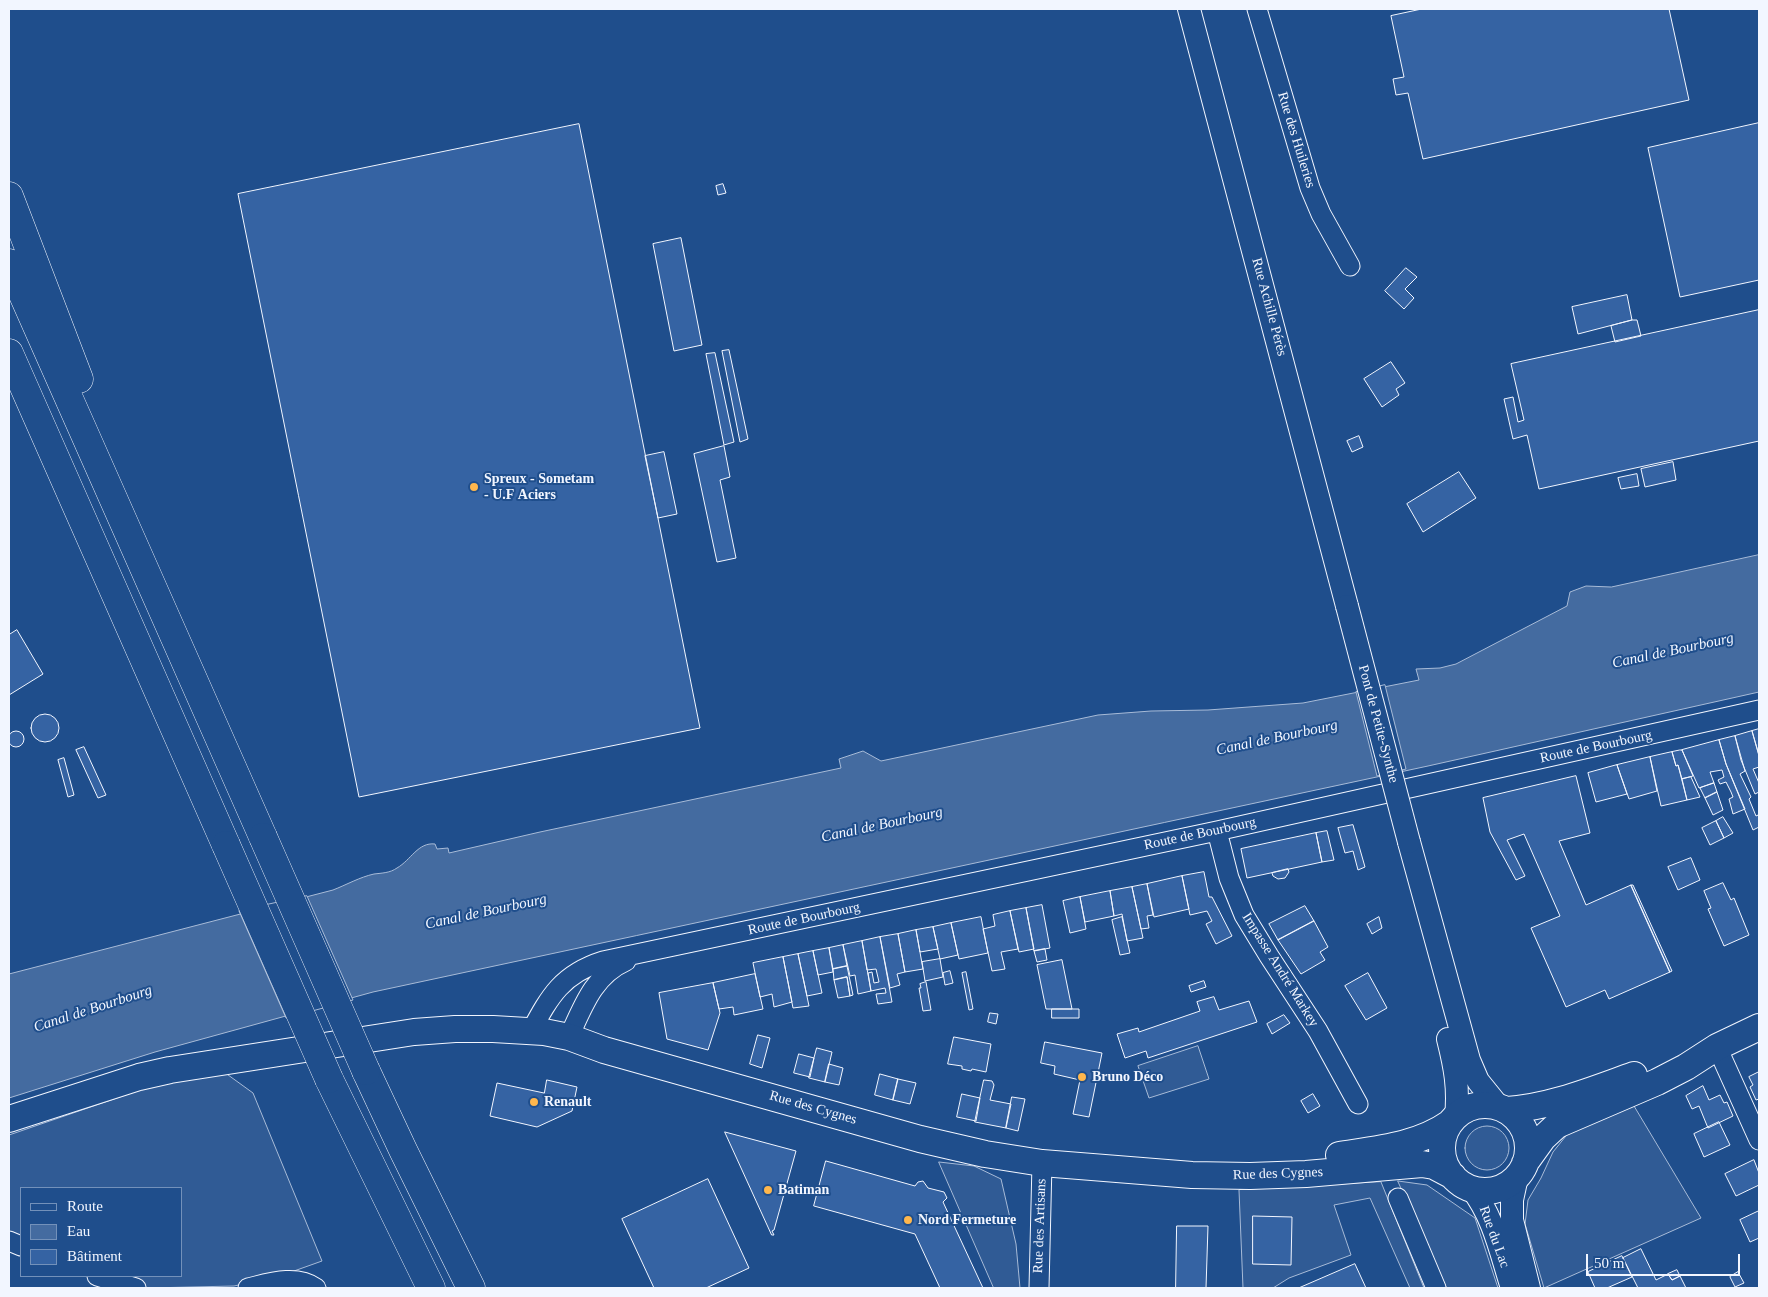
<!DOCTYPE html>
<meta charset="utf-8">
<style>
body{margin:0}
#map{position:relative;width:1768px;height:1297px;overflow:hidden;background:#1f4e8c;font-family:"Times New Roman",serif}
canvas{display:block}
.frame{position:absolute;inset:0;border:10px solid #f2f6ff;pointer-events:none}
.legend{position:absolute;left:20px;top:1187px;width:162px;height:90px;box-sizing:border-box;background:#1f4e8c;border:1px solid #7391ba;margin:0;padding:6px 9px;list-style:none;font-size:15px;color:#f2f6ff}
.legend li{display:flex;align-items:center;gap:10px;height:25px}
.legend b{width:25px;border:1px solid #7391ba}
.scale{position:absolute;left:1586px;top:1254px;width:154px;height:22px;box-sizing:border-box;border:2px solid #f2f6ff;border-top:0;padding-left:6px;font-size:15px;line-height:18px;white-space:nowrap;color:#f2f6ff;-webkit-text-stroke:4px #1f4e8c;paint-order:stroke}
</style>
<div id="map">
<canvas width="1768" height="1297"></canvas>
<div class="frame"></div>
<ul class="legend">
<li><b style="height:6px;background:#1f4e8c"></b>Route</li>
<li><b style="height:14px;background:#446ba0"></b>Eau</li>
<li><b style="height:14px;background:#3563a3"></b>Bâtiment</li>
</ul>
<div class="scale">50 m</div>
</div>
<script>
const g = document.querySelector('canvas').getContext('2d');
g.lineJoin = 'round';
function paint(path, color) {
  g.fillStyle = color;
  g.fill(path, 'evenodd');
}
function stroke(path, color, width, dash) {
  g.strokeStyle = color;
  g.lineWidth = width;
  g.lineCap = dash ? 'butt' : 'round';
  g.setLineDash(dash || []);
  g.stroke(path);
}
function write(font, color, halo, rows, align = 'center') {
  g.font = font + ' "Times New Roman",serif';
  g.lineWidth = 4;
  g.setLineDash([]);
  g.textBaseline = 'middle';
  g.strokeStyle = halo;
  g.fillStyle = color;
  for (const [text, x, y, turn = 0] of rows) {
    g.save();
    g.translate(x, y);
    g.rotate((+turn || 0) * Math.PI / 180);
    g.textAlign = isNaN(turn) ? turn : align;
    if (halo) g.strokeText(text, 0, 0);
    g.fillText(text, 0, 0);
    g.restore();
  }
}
const built = new Path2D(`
 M1198 1046 1209 1079 1149 1098 1138 1066Z
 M224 1072 253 1093 322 1261 280 1276 234 1286 149 1288 107 1276H181V1188H21V1242L9 1237V1135L143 1089Z
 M1634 1106 1701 1218 1544 1288 1525 1224 1528 1200 1541 1178 1553 1152 1570 1131Z
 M1465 1148a22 22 0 1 1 44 0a22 22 0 1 1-44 0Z
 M939 1162 974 1166 1001 1179 1016 1244 1020 1288H994Z
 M1398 1181 1427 1185 1475 1218 1498 1288H1447Z
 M1381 1182 1424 1288H1410L1370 1198 1334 1205 1351 1255 1289 1278 1273 1288H1243L1239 1190Z`);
const water = new Path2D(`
 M1759 555V692L1428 766 373 992 155 1052 9 1098V974L333 890C346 885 360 877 374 874 382 873 390 873 397 868 411 860 418 842 435 844L437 849 448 848 449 853 540 832 841 768 839 759 863 751 881 761 1098 715 1151 711 1208 710 1303 703 1419 680 1416 669 1440 668 1456 664 1567 606 1570 592 1586 586 1611 587Z`);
const pier = new Path2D(`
 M1385 685 1406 769 1377 776 1356 692Z
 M307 896 353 1000 286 1018 239 911Z`);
const building = new Path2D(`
 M1422 9H1669L1689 100 1423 159 1408 93 1396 95 1393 79 1404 77 1391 16Z
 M1759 123V280L1680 297 1648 148Z
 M579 124 700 728 359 797 238 194Z
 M723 184 726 193 718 195 716 186Z
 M681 238 702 345 674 351 653 244Z
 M1406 268 1417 277 1405 289 1414 298 1404 309 1385 291Z
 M1627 295 1632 320 1578 334 1572 307Z
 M1759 310V441L1539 489 1527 435 1513 439 1504 399 1513 397 1518 422 1524 420 1511 364Z
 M1632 320H1637L1641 336 1615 342 1611 326Z
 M729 350 748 439 740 442 722 351Z
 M715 353 734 442 724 445 706 354Z
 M1391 362 1405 383 1396 389 1399 395 1382 407 1364 379Z
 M1359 436 1363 447 1352 452 1347 441Z
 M724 446 730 477 720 480 736 558 717 562 694 454Z
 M664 452 677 514 658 518 645 456Z
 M1673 462 1676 480 1645 487 1641 469Z
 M1459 472 1476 498 1423 532 1407 504Z
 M1637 474 1639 486 1621 489 1618 478Z
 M17 630 43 674 9 695V635Z
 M31 728a14 14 0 1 1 28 0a14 14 0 1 1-28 0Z
 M1759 729V755L1752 731Z
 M8 739a8 8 0 1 1 16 0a8 8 0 1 1-16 0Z
 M1752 731 1759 756V767L1753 769 1759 783V792L1755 794 1741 760 1735 736Z
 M1735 736 1745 771 1740 774 1751 797 1749 799 1756 816 1758 815 1759 818V827L1753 830 1726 764 1719 740Z
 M1719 740 1726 764 1745 809 1733 814 1729 799 1733 797 1731 792 1726 782 1720 784 1718 780 1724 777 1722 770 1710 772 1714 783 1699 788 1682 750Z
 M84 747 106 795 98 798 76 750Z
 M1680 750H1682L1693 776 1682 779 1678 765 1676 766 1672 752Z
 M1672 752 1676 766 1678 765 1687 800 1661 806 1650 757Z
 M1650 757 1657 791 1629 799 1617 765Z
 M64 758 74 795 68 797 58 760Z
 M1617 765 1627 794 1596 802 1588 773Z
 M1576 776 1590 833 1559 841 1586 905 1631 885 1670 972 1609 999 1605 990 1566 1007 1531 928 1560 916 1524 834 1507 840 1525 876 1516 880 1490 832 1483 798Z
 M1691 777 1700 797 1687 800 1682 779Z
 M1714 783 1717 792 1705 798 1700 788Z
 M1717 792 1723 810 1713 815 1705 798Z
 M1723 817 1733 833 1724 838 1716 821Z
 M1716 821 1724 838 1710 845 1702 828Z
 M1353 825 1365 867 1358 870 1353 851 1345 853 1338 828Z
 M1327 831 1334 860 1322 862 1316 833Z
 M1316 833 1322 862 1247 878 1241 849Z
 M1691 858 1700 880 1678 890 1668 867Z
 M1288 869 1289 872 1285 878 1278 879 1273 876 1272 873Z
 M1204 872 1209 897H1212L1232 936 1216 944 1206 924 1212 921 1207 911 1190 915 1182 876Z
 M1182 876 1189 909 1154 917 1147 884Z
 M1723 883 1731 900 1734 898 1749 935 1724 946 1708 909 1711 908 1704 891Z
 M1147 884 1153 915 1147 916 1149 928 1141 929 1132 887Z
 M1631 885H1633L1672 971 1670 972Z
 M1132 887 1143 938 1127 941 1122 914 1114 916 1110 891Z
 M1110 891 1114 916 1085 922 1080 897Z
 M1080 897 1086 929 1070 933 1063 901Z
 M1042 905 1050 948 1034 951 1026 908Z
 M1305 906 1314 921 1278 940 1269 924Z
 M1026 908 1034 949 1019 952 1010 911Z
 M1010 911 1018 949 1001 952 1005 969 992 971 983 929 995 926 993 915Z
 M981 917 988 953 959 959 951 923Z
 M1122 917 1130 953 1120 955 1112 920Z
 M1379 917 1382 928 1372 934 1367 924Z
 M1314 921 1328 947 1320 952 1325 960 1301 974 1278 940Z
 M951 923 958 955 940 959 933 927Z
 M933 927 938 949 920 952 916 930Z
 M916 930 923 969 905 972 898 934Z
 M898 934 905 972 897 974 900 985 890 988 880 937Z
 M880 937 892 1002 878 1004 876 994 886 993 885 988 871 991 868 973 872 972 874 983 879 982 876 969 867 970 862 941Z
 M862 941 871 991 858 994 855 975 850 976 843 945Z
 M843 945 847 966 833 969 829 948Z
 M829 948 833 972 818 975 813 951Z
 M1045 949 1047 960 1037 962 1034 951Z
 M813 951 822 993 807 996 798 954Z
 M798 954 809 1006 793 1008 783 957Z
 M783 957 792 1002 774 1007 772 994 760 997 753 963Z
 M940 959 943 977 925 981 922 962Z
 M1062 960 1072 1009H1046L1037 965Z
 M847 966 853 995 850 996 847 977 834 980 833 969Z
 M950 971 953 983 945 985 943 973Z
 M966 972 973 1009 969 1010 962 973Z
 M1368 973 1387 1008 1366 1020 1345 986Z
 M755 974 763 1009 734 1015 733 1007 719 1009 713 983Z
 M847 977 850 996 838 998 834 980Z
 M1204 981 1206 987 1191 992 1189 986Z
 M926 982 931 1010 923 1011 919 988H921L920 984Z
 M713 983 720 1013 708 1050 667 1039 659 993Z
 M1214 997 1219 1010 1249 1001 1257 1022 1148 1058 1146 1051 1125 1058 1117 1034 1138 1028 1139 1032 1200 1011 1197 1002Z
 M1052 1009H1079V1018H1052Z
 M990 1013 998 1014 996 1024 988 1022Z
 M1284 1015 1290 1023 1272 1034 1267 1024Z
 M758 1035 770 1038 762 1068 750 1064Z
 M954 1037 991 1044 986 1072 972 1069 971 1071 962 1069V1066L948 1064Z
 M1045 1042 1102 1053 1089 1117 1073 1114 1080 1080 1054 1074 1055 1066 1041 1063Z
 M817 1048 832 1052 825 1082 809 1078Z
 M799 1054 814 1058 810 1077 794 1073Z
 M829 1064 843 1068 839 1085 825 1082Z
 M1759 1072V1099L1756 1100 1750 1087 1753 1085 1749 1077Z
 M880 1074 898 1079 893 1100 875 1095Z
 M898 1079 916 1083 910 1104 893 1100Z
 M547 1080 577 1087 572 1111 537 1127 490 1116 497 1083 544 1093Z
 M984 1080 992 1081 994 1085 990 1100 1011 1104 1006 1128 975 1122Z
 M1703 1086 1709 1100 1720 1095 1724 1103 1727 1102 1733 1116 1708 1128 1699 1106 1692 1109 1686 1096Z
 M962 1094 980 1098 976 1121 957 1117Z
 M1313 1094 1320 1106 1308 1113 1301 1101Z
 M1012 1097 1025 1099 1018 1131 1006 1128Z
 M1719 1122 1730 1145 1704 1157 1694 1134Z
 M725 1132 796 1151 774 1230 772 1231 774 1235H772Z
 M1754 1160 1759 1173V1185L1736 1196 1725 1174Z
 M826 1161 915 1186 918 1182 923 1181 928 1188 944 1192 947 1198 943 1202 983 1288H940L915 1234 814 1206Z
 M708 1179 749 1268 706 1288H654L622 1219Z
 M1759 1211V1238L1750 1242 1740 1220Z
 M1253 1216 1292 1217 1291 1265 1253 1264Z
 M1177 1226H1208L1206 1288H1176Z
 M1641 1249 1656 1280 1668 1274 1672 1280 1680 1276 1686 1288H1638L1623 1258Z
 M1622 1256 1632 1277 1607 1288H1595L1588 1272Z
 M1355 1264 1366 1288H1299Z
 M1677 1270 1680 1276 1672 1280 1668 1274Z
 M1738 1272 1744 1283 1735 1287 1730 1277Z`);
const minor = new Path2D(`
 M1257 9 1310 188 1321 214 1350 266
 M1217 831 1229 878 1244 915 1269 956 1318 1031 1358 1104
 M531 1031C550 996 562 974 603 961L1217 831 1759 710
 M569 1037C583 1006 594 975 626 961
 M1717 1047 1759 1140
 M1398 1198 1436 1288
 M9 1241 21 1246
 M97 1276 136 1288
 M248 1288C269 1283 296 1274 316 1288
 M1039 1288 1042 1163`);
const tertiary = new Path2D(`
 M1189 9 1347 606
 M1409 842 1469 1060 1478 1081 1499 1107
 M1448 1039C1455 1067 1459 1088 1456 1117
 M1517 1177 1512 1200V1220L1529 1288
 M1471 1188C1494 1217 1501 1254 1512 1288`);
const secondary = new Path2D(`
 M1442 1148a43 43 0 1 1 86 0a43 43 0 1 1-86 0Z
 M1507 1110C1551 1107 1592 1090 1634 1075
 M9 1119 139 1077 170 1070 414 1032 455 1029H493L544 1032 569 1037 604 1050 920 1139 985 1154 1042 1163 1192 1175 1250 1176 1306 1174 1422 1164 1434 1166 1453 1176
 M1339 1155C1378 1149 1417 1146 1450 1123
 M1525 1163 1543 1138 1557 1125 1657 1082 1686 1067 1717 1047 1759 1027`);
const trunk = new Path2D(`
 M9 196 79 379
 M9 263 263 837
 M9 353 226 845
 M366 1071 403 1150 471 1288
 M329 1079 431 1288`);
const tertiaryBridge = new Path2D(`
 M1347 606 1409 842`);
const trunkBridge = new Path2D(`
 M263 837 366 1071
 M226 845 329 1079`);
const markers = [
 [474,487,5,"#ffb74d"],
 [1082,1077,5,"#ffb74d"],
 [534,1102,5,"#ffb74d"],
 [768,1190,5,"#ffb74d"],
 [908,1220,5,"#ffb74d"]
];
const streetNames = [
 ["Rue des Huileries",1296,140,73],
 ["Rue Achille Pérès",1269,307,75],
 ["Pont de Petite-Synthe",1378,724,75],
 ["Route de Bourbourg",1596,747,-12],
 ["Route de Bourbourg",1200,834,-12],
 ["Route de Bourbourg",804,919,-12],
 ["Impasse André Markey",1280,970,58],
 ["Rue des Cygnes",813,1108,16],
 ["Rue des Cygnes",1278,1174,-2],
 ["Rue des Artisans",1040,1226,-88],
 ["Rue du Lac",1494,1237,70]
];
const poiNames = [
 ["Spreux - Sometam",484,479],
 ["- U.F Aciers",484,495],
 ["Bruno Déco",1092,1077],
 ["Renault",544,1102],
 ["Batiman",778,1190],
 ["Nord Fermeture",918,1220]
];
const waterNames = [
 ["Canal de Bourbourg",1673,651,-12],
 ["Canal de Bourbourg",1277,738,-12],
 ["Canal de Bourbourg",882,825,-12],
 ["Canal de Bourbourg",486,912,-12],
 ["Canal de Bourbourg",93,1009,-18]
];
paint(built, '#305b95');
stroke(built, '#a8bbd7', 1);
paint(water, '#446ba0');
stroke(water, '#a8bbd7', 1);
paint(pier, '#1f4e8c');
stroke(pier, '#a8bbd7', 1);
paint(building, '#3563a3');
stroke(building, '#f2f6ff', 1);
stroke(minor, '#f2f6ff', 21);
stroke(tertiary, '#f2f6ff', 24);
stroke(secondary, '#f2f6ff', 28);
stroke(trunk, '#f2f6ff', 29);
stroke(minor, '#1f4e8c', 19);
stroke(tertiary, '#1f4e8c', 22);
stroke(secondary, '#1f4e8c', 26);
stroke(trunk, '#1f4e8c', 28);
stroke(tertiaryBridge, '#f2f6ff', 24, []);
stroke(trunkBridge, '#f2f6ff', 29, []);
stroke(tertiaryBridge, '#1f4e8c', 22);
stroke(trunkBridge, '#1f4e8c', 28);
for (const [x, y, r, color] of markers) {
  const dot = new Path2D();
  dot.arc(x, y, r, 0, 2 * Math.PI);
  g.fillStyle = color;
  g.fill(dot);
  stroke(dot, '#1f4e8c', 2);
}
write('14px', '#f2f6ff', '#1f4e8c', streetNames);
write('bold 14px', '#f2f6ff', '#1f4e8c', poiNames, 'left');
write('italic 15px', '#f2f6ff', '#1f4e8c', waterNames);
</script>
